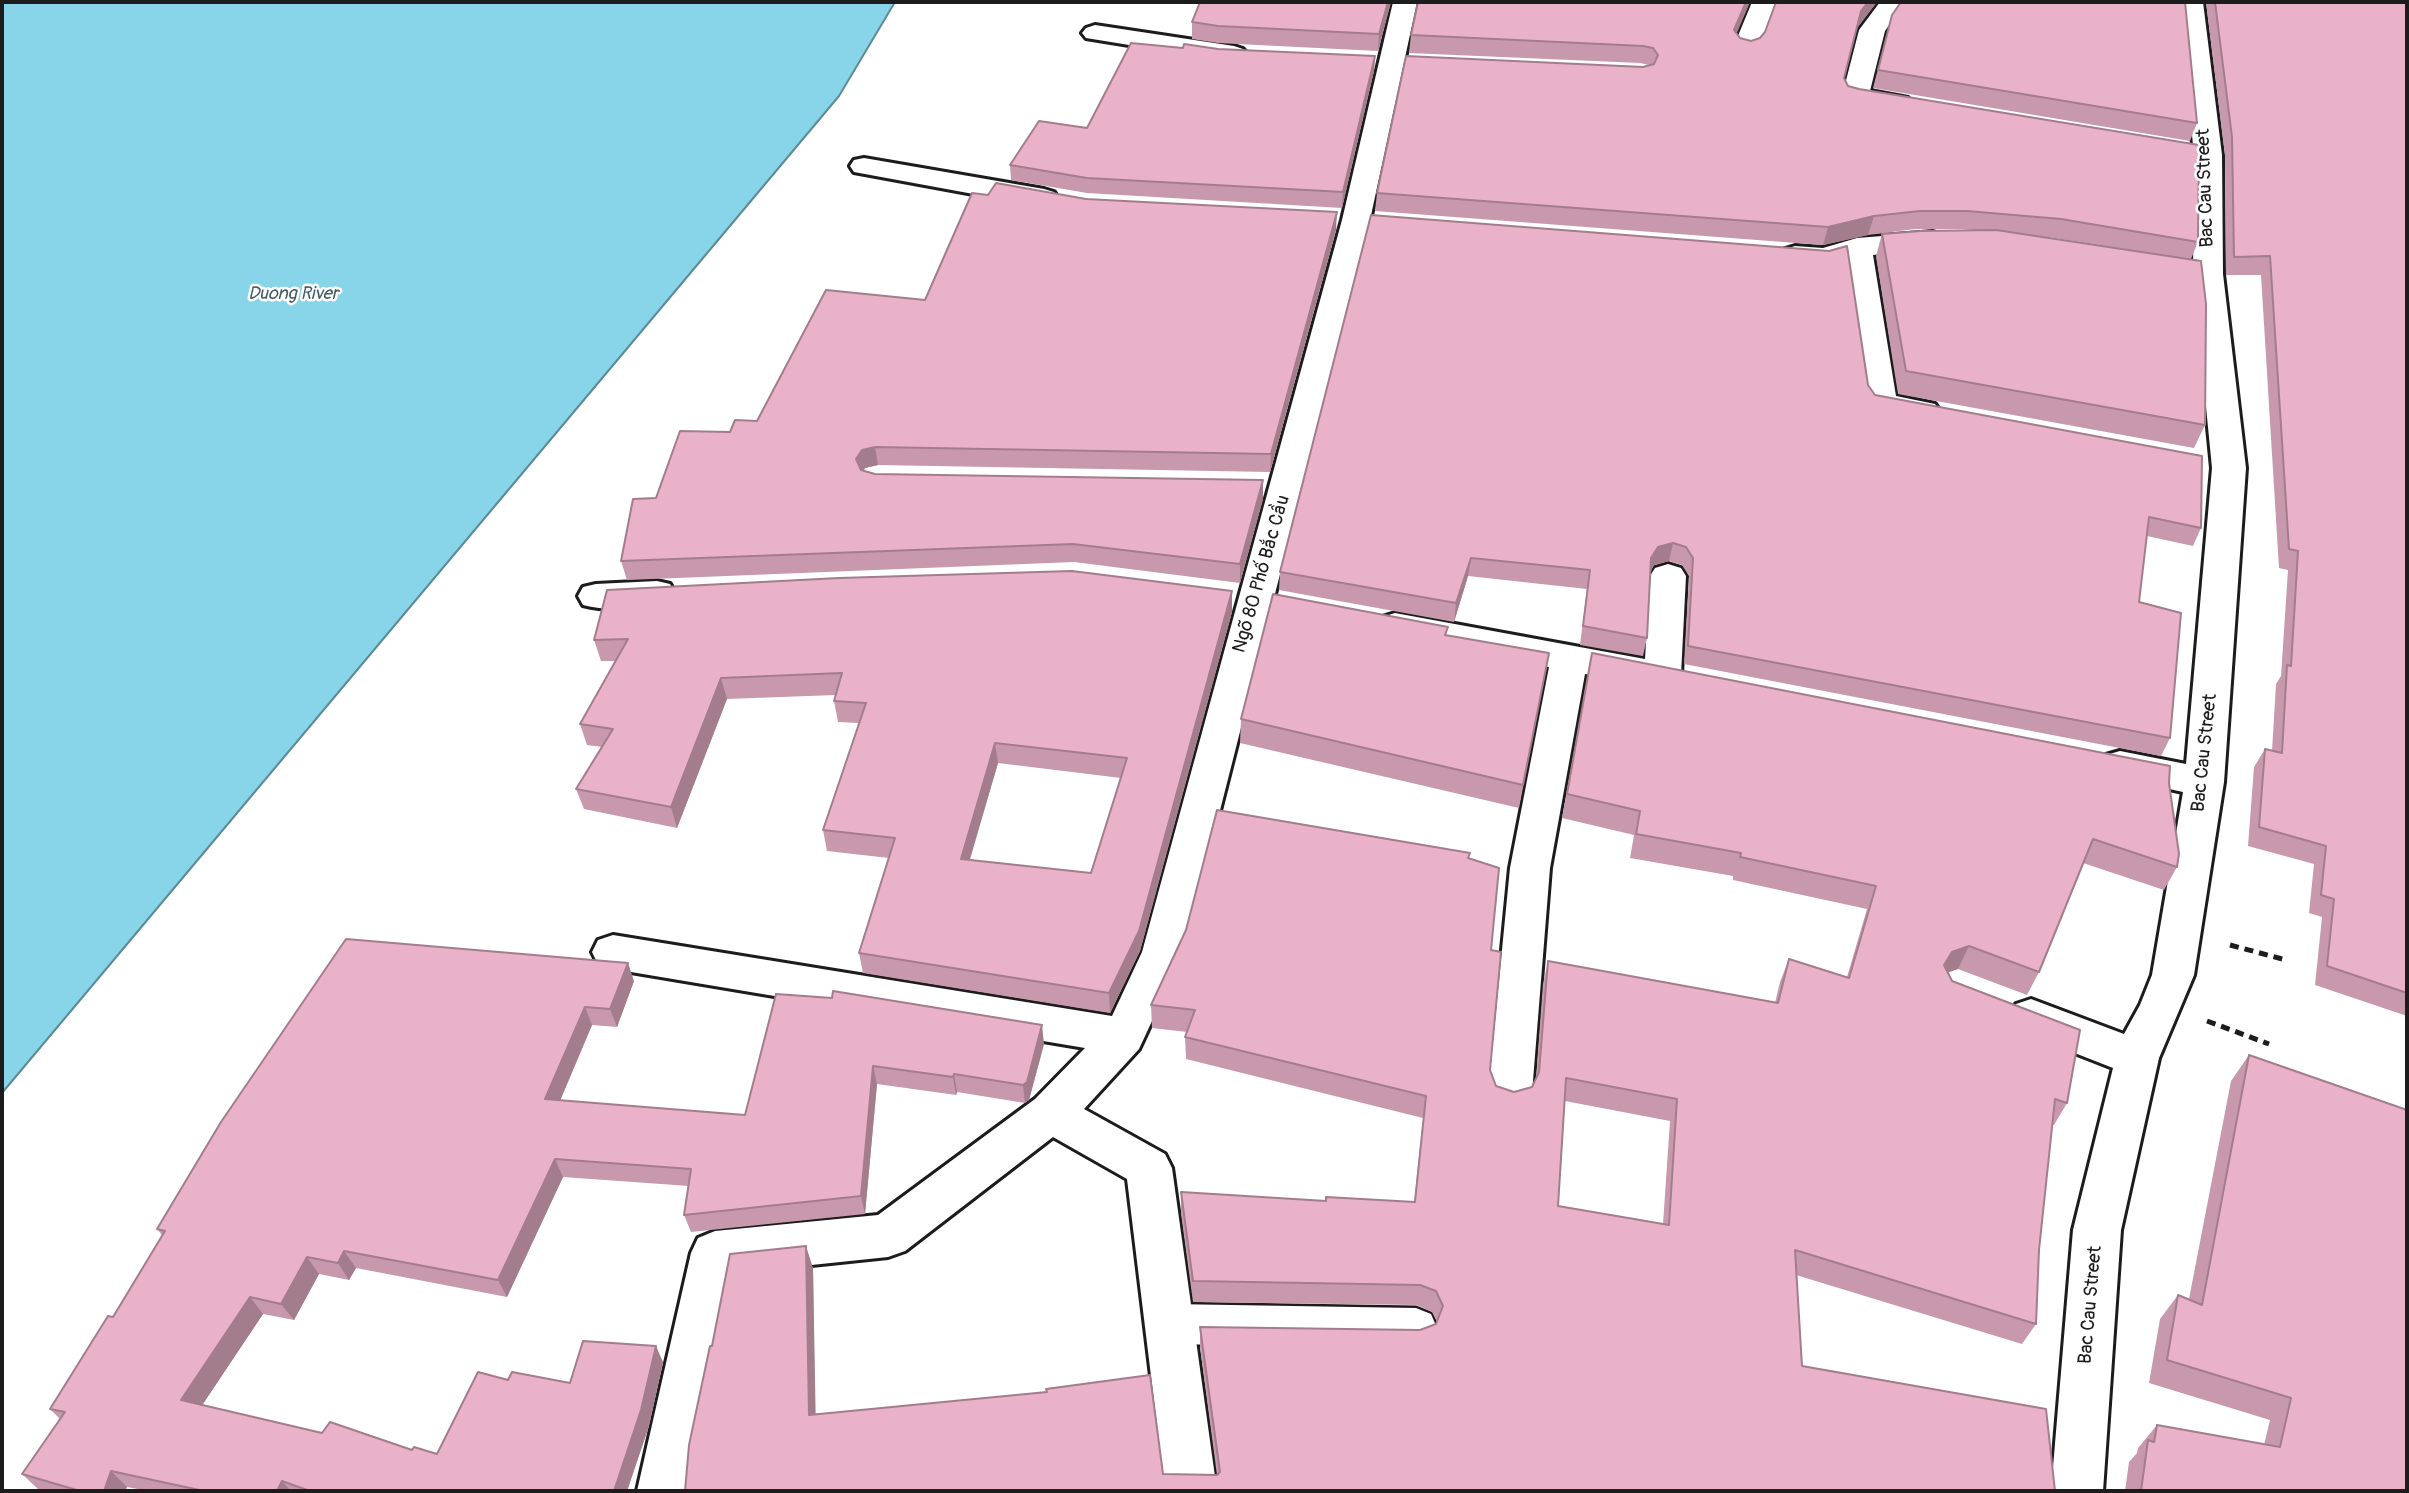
<!DOCTYPE html>
<meta charset="utf-8">
<style>
body{margin:0}
#map{position:relative;width:2409px;height:1493px;overflow:hidden;background:#fff;font-family:Pangolin,sans-serif}
canvas{display:block}
.frame{position:absolute;inset:0;border:4px solid #1c1c1c;pointer-events:none}
</style>
<div id="map">
<canvas width="2409" height="1493"></canvas>
<div class="frame"></div>
</div>
<script>
const g = document.querySelector('canvas').getContext('2d');
g.lineJoin = 'round';
function paint(path, color) {
  g.fillStyle = color;
  g.fill(path, 'evenodd');
}
function stroke(path, color, width, dash) {
  g.strokeStyle = color;
  g.lineWidth = width;
  g.lineCap = dash ? 'butt' : 'round';
  g.setLineDash(dash || []);
  g.stroke(path);
}
function write(font, color, halo, rows, align = 'center') {
  g.font = font + ' Pangolin,sans-serif';
  g.lineWidth = 5;
  g.setLineDash([]);
  g.textBaseline = 'middle';
  g.strokeStyle = halo;
  g.fillStyle = color;
  for (const [text, x, y, turn = 0] of rows) {
    g.save();
    g.translate(x, y);
    g.rotate((+turn || 0) * Math.PI / 180);
    g.textAlign = isNaN(turn) ? turn : align;
    if (halo) g.strokeText(text, 0, 0);
    g.fillText(text, 0, 0);
    g.restore();
  }
}
const water = new Path2D(`
 M2 2H895L839 96 2 1093Z`);
const path = new Path2D(`
 M2230 945 2286 960
 M2207 1021 2269 1044`);
const lane = new Path2D(`
 M1170 1304 1416 1308 1431 1314 1437 1328 1431 1342 1416 1348 1170 1344 1155 1338 1149 1324 1155 1310Z`);
const street = new Path2D(`
 M1393 2H1417L1370 220 1184 952 1139 1049 1084 1109 1165 1154 1172 1168 1217 1491H1165L1127 1179 1053 1137 905 1251 888 1257 735 1273 689 1491H637L691 1253 698 1238 715 1231 878 1215 1035 1099 1085 1048 613 969 598 964 592 952 598 940 613 935 1112 1016 1142 952 1342 220Z
 M1752 2H1776L1759 48 1755 53 1746 56 1737 53 1733 48Z
 M1880 2H1905L1885 31 1870 91 1908 98 1912 104 1908 110 1899 112 1846 102 1842 96 1859 30Z
 M2179 2H2203L2222 155 2223 274 2246 468 2224 782 2194 975 2159 1058 2121 1230 2103 1491H2051L2073 1230 2113 1068 2016 1030 2009 1017 2016 1004 2031 999 2124 1034 2140 1005 2152 975 2183 792 2106 775 2101 765 2106 755 2120 751 2186 764 2212 468 2193 274 2194 155Z
 M1095 25 1234 46 1243 49 1247 54 1243 59 1234 62 1086 38 1082 33 1086 28Z
 M864 158 1044 189 1054 192 1058 198 1054 204 1044 207 854 172 850 166 854 160Z
 M1933 232 1943 235 1948 241 1943 247 1873 255 1896 396 1935 404 1940 411 1935 418 1924 421 1870 410 1865 403 1844 260C1824 266 1805 266 1785 261L1780 255 1785 249 1795 246 1823 248 1857 238Z
 M1668 564 1681 568 1686 576 1681 675 1675 684C1658 689 1651 681 1642 684L1585 674 1550 868 1532 1093 1526 1107 1510 1112 1494 1107 1488 1093 1510 868 1549 667 1395 639 1382 635 1377 626 1382 617 1395 613 1645 659 1650 576 1655 568Z
 M657 581 670 584 675 593 670 602C645 609 608 612 583 605L578 596 583 587 596 584Z`);
const wall = new Path2D(`
 M1200 2H1391L1378 51 1218 43 1192 39V22Z
 M1750 2 1736 33 1740 38 1751 41 1760 38 1765 32 1776 2H1877L1857 28 1844 78 1848 86 2198 242 2191 259 2205 425 2194 448 1898 394 1876 256 1882 234 1972 230 1961 229H1915L1868 235 1823 245 1375 211 1377 193 1643 67 1649 65 1640 63 1409 53 1411 35ZM2039 236 2055 238 2139 251Z
 M2206 2H2407V1016L2315 985 2322 917 2309 913 2314 864 2248 846 2254 767 2265 749 2272 751 2276 684 2281 676 2288 570 2279 568 2261 275H2226L2225 155Z
 M1892 15 2197 123 2190 141 1873 88Z
 M1183 48 1375 56 1374 71 1342 208 1087 193 1011 180 1010 165 1087 128Z
 M988 195 1086 199 1336 230 1270 472 878 465 865 468 864 471 875 474 1263 499 1240 583 1074 562 627 580 621 561 656 498 730 432 757 421 925 300Z
 M1868 385 1875 395 2201 528 2193 546 2147 536 2139 602 2170 738 2161 756 1684 664 1689 576 1682 565 1669 561 1654 565 1651 571 1647 638 1643 656 1580 645 1587 589 1468 576 1454 622 1279 590 1280 572Z
 M1232 612 1140 951 1110 1013 863 973 859 953 889 858 827 851 823 830 859 723 838 722 834 701 836 695 727 699 677 828 584 809 576 789 602 747 587 745 580 724 616 661H601L594 640ZM998 763 1121 778 1091 873 969 860Z
 M1446 636 1549 653 1519 808 1240 743 1241 719Z
 M1592 653 2169 783 2177 867 2164 890 2083 863 2039 972 2027 995 1958 969 1948 972 1952 981 2067 1103 2054 1125H2052L2039 1250 2036 1324 2022 1344 1796 1275 1802 1366 2055 1491H685L712 1346 813 1268 815 1415 1163 1474 1217 1475 1200 1347V1327L1420 1330 1436 1324 1437 1322 1432 1312 1416 1305 1193 1302 1181 1213V1192L1326 1201 1414 1202 1423 1118 1186 1059 1185 1037 1187 1032 1152 1028 1151 1005 1469 858 1491 950 1490 1070 1496 1086 1514 1092 1532 1087 1536 1079 1543 984 1548 961 1775 1003 1780 982 1789 959 1847 977 1867 909 1733 880V876L1630 858 1634 835 1562 818ZM1565 1101 1670 1121 1663 1224 1558 1206Z
 M634 981 617 1027 592 1025 560 1101 745 1115 776 994 1044 1044 1029 1100 1025 1103 957 1092 956 1095 877 1084 865 1214 691 1232 684 1215 689 1186 563 1177 507 1297 356 1268 349 1280 319 1274 294 1320 263 1314 202 1405 322 1433 437 1454 508 1380 570 1383 663 1362 649 1426 627 1491H148L127 1487 125 1491H44L39 1490 22 1474 60 1419 50 1409 113 1317 162 1235 157 1229Z
 M2249 1055 2407 1491H2125L2129 1462 2137 1453 2138 1448 2157 1425 2264 1445 2270 1420 2149 1383 2160 1319 2178 1295 2189 1299 2231 1081Z`);
const shadedWall = new Path2D(`
 M1388 2H1391L1378 51 1379 34Z
 M1746 2H1750L1731 47 1734 30Z
 M1868 2H1877L1857 28 1861 11Z
 M1375 56 1374 71 1342 208 1343 192Z
 M1337 212 1336 230 1270 472 1271 454Z
 M1874 216 1868 235 1823 245 1828 227Z
 M875 447 878 465 865 468 859 478 856 459 862 450Z
 M1263 480V499L1240 583V564Z
 M1673 543 1669 561 1654 565 1647 576 1651 558 1658 547Z
 M1471 558 1468 576 1454 622 1456 603Z
 M1232 591V612L1140 951 1110 1013 1109 993Z
 M721 678 727 699 677 828 671 807Z
 M995 743 998 763 964 880 961 859Z
 M1969 946 1958 969 1941 975 1944 965 1952 952Z
 M628 963 634 981 617 1027 610 1009Z
 M585 1007 592 1025 553 1117 545 1099Z
 M1042 1025 1044 1044 1029 1100 1025 1103 1023 1085Z
 M873 1066 877 1084 865 1214 861 1196Z
 M954 1074 957 1092 956 1095 953 1077Z
 M555 1159 563 1177 507 1297 498 1280Z
 M806 1246 813 1268 816 1435 809 1415Z
 M344 1251 356 1268 349 1280 338 1263Z
 M307 1257 319 1274 294 1320 281 1304Z
 M250 1297 263 1314 195 1416 181 1400Z
 M656 1346 663 1362 649 1426 627 1491H614Z
 M111 1471 127 1487 125 1491H104Z
 M282 1481 291 1491H277Z`);
const building = new Path2D(`
 M1200 2H1388L1379 34 1218 26 1192 22Z
 M1418 2H1746L1734 30 1740 38 1751 41 1760 38 1765 32 1776 2H1868L1861 11 1844 78 1848 86 1859 89 2199 145 2198 242 2061 219 1967 211H1920L1874 216 1828 227 1377 193 1406 56 1643 67 1654 64 1658 55 1653 48 1643 46 1411 35Z
 M1901 2H2185L2197 123 1878 70 1892 15Z
 M2215 2H2407V993L2327 966 2334 899 2321 895 2326 846 2259 827 2265 749 2282 753 2287 665 2291 666 2298 551 2289 549 2270 256 2234 257 2232 137Z
 M1131 43 1183 48 1184 44 1218 49 1375 56 1343 192 1087 178 1010 165 1039 121 1087 128Z
 M996 183 1086 199 1337 212 1271 454 875 447 862 450 856 459 861 470 875 474 1263 480 1240 564 1073 544 621 561 633 499 656 498 680 431 730 432 735 420 757 421 826 290 925 300 972 193 988 195Z
 M1371 215 1829 251 1847 246 1868 385 1875 395 2202 456 2201 528 2149 517 2139 602 2181 613 2170 738 1688 646 1693 558 1686 547 1673 543 1658 547 1651 558 1647 638 1583 626 1590 570 1471 558 1456 603 1280 572Z
 M1996 230 2201 261 2206 304 2205 425 1906 371 1882 234 1921 231Z
 M1072 571 1232 591 1139 931 1109 993 859 953 895 838 823 830 866 703 834 701 842 673 721 678 671 807 576 789 613 729 580 724 628 639 594 640 607 590 839 578ZM995 743 1127 758 1091 873 961 859Z
 M1273 594 1448 627 1445 635 1549 653 1523 785 1241 719Z
 M1592 653 2170 766 2169 783 2179 854 2177 867 2093 839 2039 972 1969 946 1952 952 1944 965 1952 981 2080 1030 2067 1103 2055 1099 2039 1250 2036 1324 1795 1250 1802 1366 2046 1409 2055 1491H685L689 1445 710 1346H712L730 1254 806 1246 809 1415 1047 1392 1046 1389 1150 1375 1163 1474 1217 1475 1220 1472 1200 1327 1420 1330 1436 1324 1443 1306 1436 1291 1420 1285 1193 1281 1181 1192 1326 1201V1197L1415 1202 1426 1096 1185 1037 1195 1010 1151 1005 1186 930 1217 810 1470 853 1468 858 1499 868 1491 950 1501 952 1490 1070 1496 1086 1514 1092 1532 1087 1539 1072 1548 961 1778 1003 1789 959 1849 978 1876 886 1740 857 1741 853 1636 834 1640 811 1567 794ZM1566 1078 1677 1099 1669 1225 1558 1206Z
 M346 939 628 963 610 1009 585 1007 545 1099 745 1115 776 994 832 998 833 991 1042 1025 1027 1082 1023 1085 954 1074 953 1077 873 1066 861 1196 684 1215 691 1169 555 1159 498 1280 344 1251 338 1263 307 1257 281 1304 250 1297 181 1400 322 1433 330 1422 412 1450 414 1447 437 1454 478 1372 508 1380 512 1372 570 1383 583 1341 656 1346 641 1410 614 1491H310L282 1481 277 1491H204L111 1471 104 1491H80L22 1474 65 1412 50 1409 108 1316 113 1317 165 1231 157 1229 221 1122Z
 M2249 1055 2407 1110V1491H2141L2148 1440 2154 1442 2157 1425 2280 1447 2291 1398 2167 1360 2178 1295 2202 1305Z`);
const farWaternames = [
 ["Duong River",293,294]
];
const streetNames = [
 ["Bac Cau Street",2206,188,-92],
 ["Ngõ 80 Phố Bắc Cầu",1262,574,-74],
 ["Bac Cau Street",2205,753,-84],
 ["Bac Cau Street",2091,1305,-85]
];
paint(water, '#88d4e8');
stroke(water, '#5d8a96', 2);
stroke(lane, '#1c1c1c', 5);
stroke(street, '#1c1c1c', 6);
stroke(path, '#1c1c1c', 5, [9, 6]);
paint(lane, '#fff');
paint(street, '#fff');
paint(wall, '#c899ac');
paint(shadedWall, '#a37d8c');
paint(building, '#e9b2c8');
stroke(building, '#a37d8c', 2);
write('italic 18px', '#425c63', '#fff', farWaternames);
write('19px', '#1c1c1c', '#fff', streetNames);
</script>
